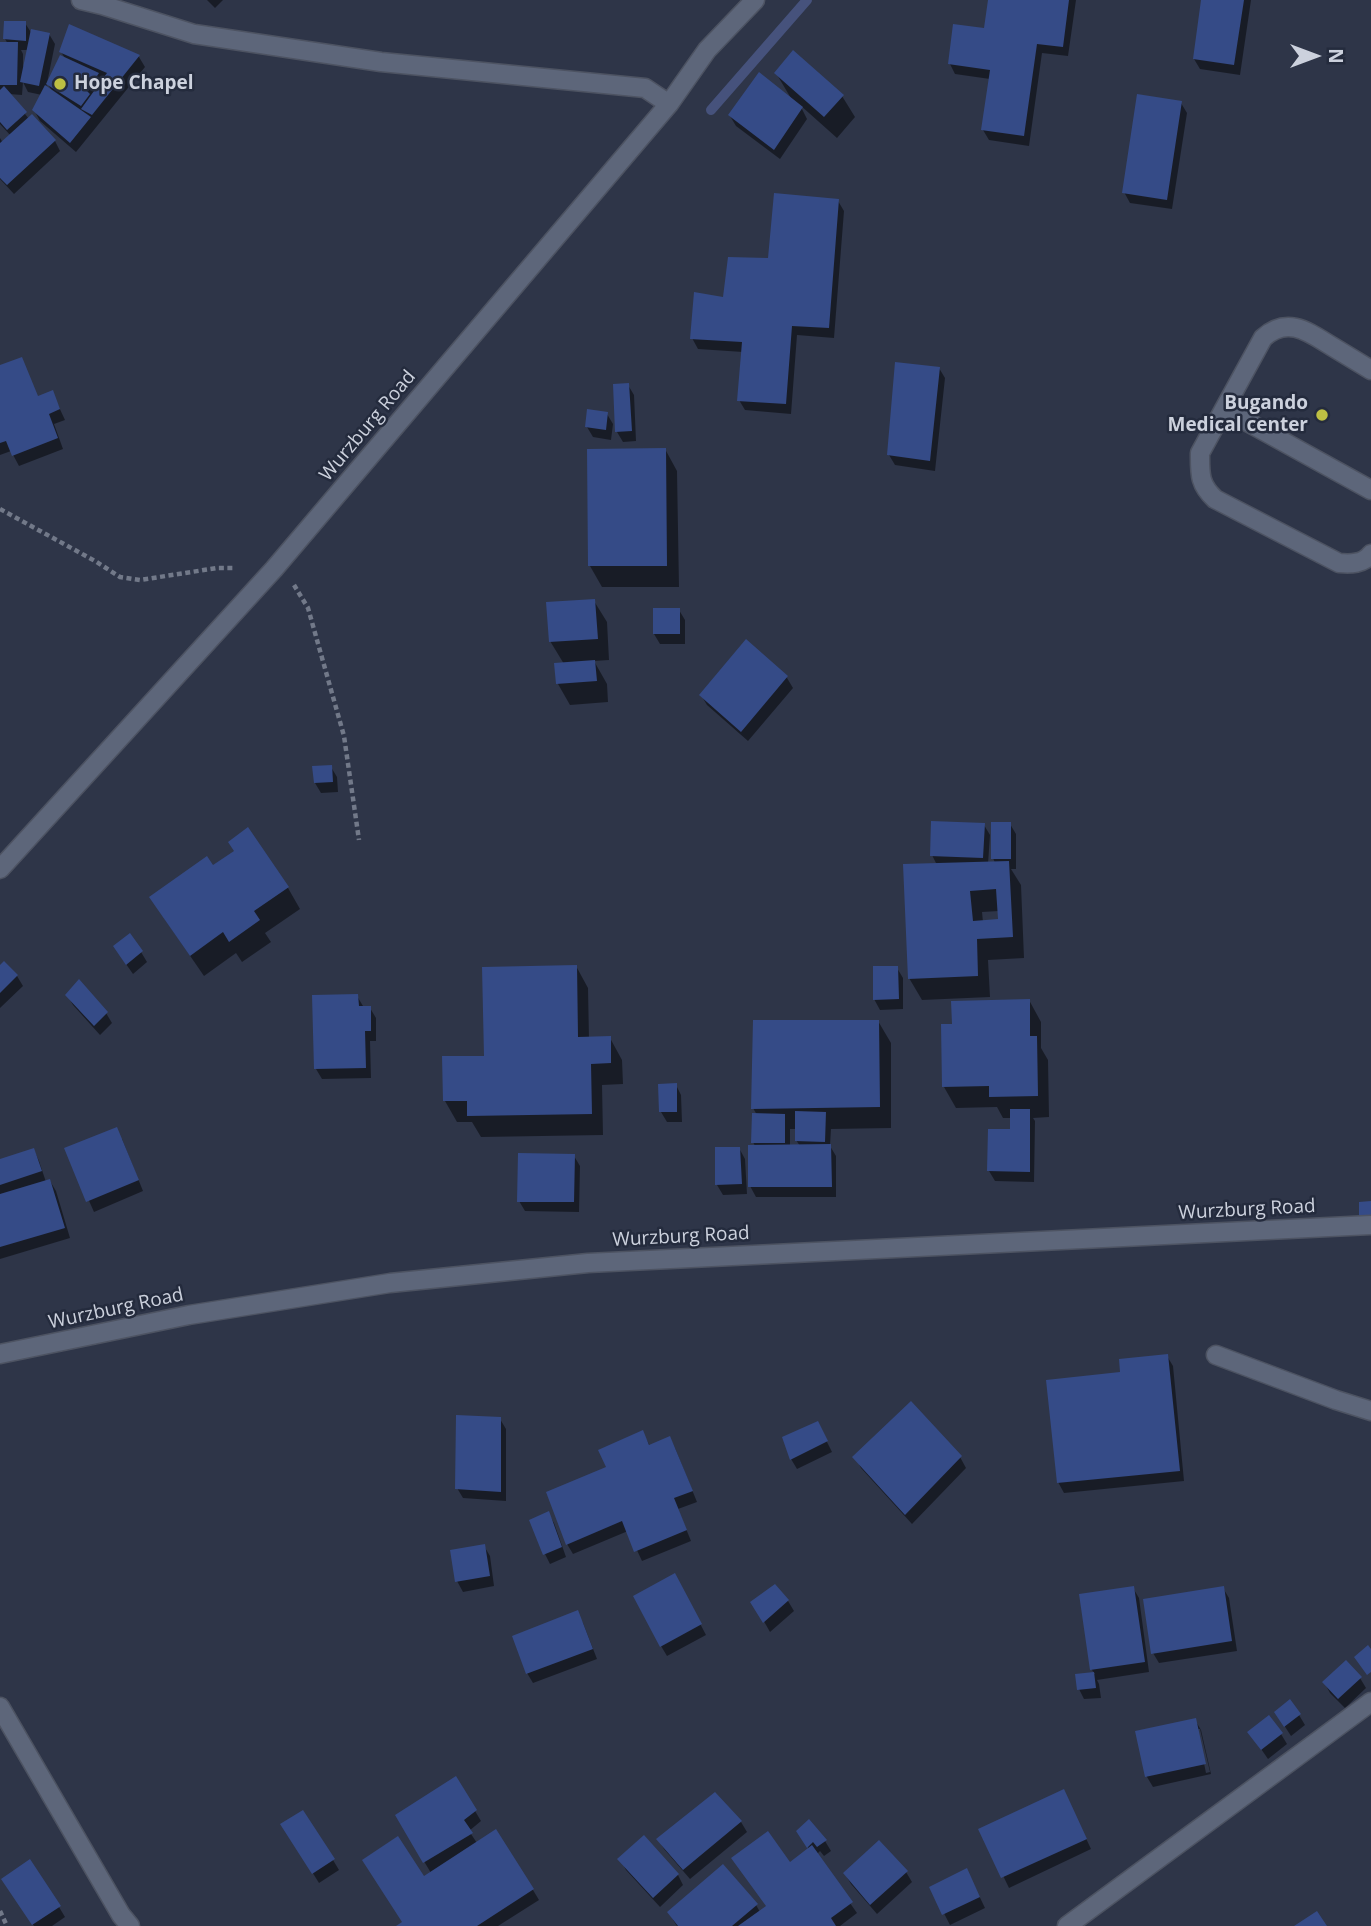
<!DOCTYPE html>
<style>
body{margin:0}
#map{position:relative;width:1371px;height:1926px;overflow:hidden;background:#2e3548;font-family:"Open Sans",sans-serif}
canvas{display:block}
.north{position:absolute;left:1280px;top:21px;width:70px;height:70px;-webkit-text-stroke:5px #242b3d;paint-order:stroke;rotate:90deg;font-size:19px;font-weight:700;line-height:28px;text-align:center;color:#ccd1dd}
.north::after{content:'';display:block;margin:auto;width:24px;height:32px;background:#ccd1dd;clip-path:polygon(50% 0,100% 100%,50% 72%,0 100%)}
</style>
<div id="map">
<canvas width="1371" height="1926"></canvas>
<div class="north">N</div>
</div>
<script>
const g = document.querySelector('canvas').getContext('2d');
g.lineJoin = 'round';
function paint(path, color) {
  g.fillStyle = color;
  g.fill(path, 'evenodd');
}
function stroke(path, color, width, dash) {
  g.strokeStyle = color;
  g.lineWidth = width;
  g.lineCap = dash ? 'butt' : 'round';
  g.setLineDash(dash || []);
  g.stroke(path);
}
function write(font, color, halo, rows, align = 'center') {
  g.font = font + ' "Open Sans",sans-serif';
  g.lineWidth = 5;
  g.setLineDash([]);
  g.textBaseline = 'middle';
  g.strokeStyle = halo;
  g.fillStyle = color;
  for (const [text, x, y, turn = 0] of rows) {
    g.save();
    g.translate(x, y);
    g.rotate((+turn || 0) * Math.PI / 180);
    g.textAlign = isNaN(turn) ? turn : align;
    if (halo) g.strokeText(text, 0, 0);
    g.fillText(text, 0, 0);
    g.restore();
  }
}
const shadow = new Path2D(`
 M207 0H223L215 8Z
 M990 0H1076L1068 56 1042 53 1029 146 989 140 983 130 990 79 955 74 950 64 985 30Z
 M1203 0H1251L1240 75 1200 69 1194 59Z
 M25 23 32 34H49L55 44 46 88 53 93 48 84 66 60 61 52 70 27 139 57 145 67 76 152 40 121 34 110 42 95 28 92 23 82 22 95 9 94 29 119 55 141 60 151 14 194 0 179V138L3 143 11 136 0 124V44H8L5 39ZM21 50H29L23 68V54Z
 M776 73 842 96 855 117 837 138 800 105 807 119 780 159 736 126 730 116 792 100Z
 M1181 103 1187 113 1172 209 1130 203 1124 192Z
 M838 201 844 211 834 338 797 335 791 414 745 410 739 400 743 352 698 349 692 338 725 299Z
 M21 359 38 398 52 392 65 420 54 424 63 449 19 466 11 451 0 455V367Z
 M939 368 945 378 935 471 895 465 889 455Z
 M628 385 634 395 636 441 623 442 617 432Z
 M607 414 613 424 611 440 593 437 587 427Z
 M665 449 677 471 679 587H602L590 566Z
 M594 601 607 622 609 660 594 661 607 684 608 702 570 705 558 684 556 665 564 664 550 641Z
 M679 610 685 620V644H660L654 634Z
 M746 642 787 678 793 688 748 741 707 705 701 695Z
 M331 767 337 777 338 792 321 793 315 783Z
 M1010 824 1016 834V869H1011L1021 885 1024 958 988 960 990 997 922 1000 909 978 937 865 932 855 984 825 990 835 988 864 995 863 993 858ZM999 911V920L983 922 982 912Z
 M213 868 288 888 300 909 265 933 271 942 242 962 236 953 204 976 164 918Z
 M141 952 147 962 133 974 121 957Z
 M4 963 17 976 23 986 0 1008V968Z
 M576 966 588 988 589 1039 610 1038 622 1060 623 1084 602 1085 603 1135 481 1137 472 1122H457L445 1101Z
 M897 968 903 978V1009L880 1010 874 999Z
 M67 995 106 1013 112 1023 100 1035 73 1005Z
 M357 996 363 1006 370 1008 376 1018V1041H370L371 1078 322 1079 316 1069Z
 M1029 1000 1041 1022V1048L1048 1060 1049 1117 1033 1118 1035 1121 1034 1182 995 1181 989 1171 1012 1131V1118H1003L997 1107 956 1108 944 1087 954 1026Z
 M878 1021 891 1043V1128L831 1129 830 1146 836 1156V1197H756L750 1186 755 1146 753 1142 757 1115 753 1108ZM790 1129H797L796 1140 800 1146H790Z
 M676 1085 681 1095 682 1122H667L661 1112Z
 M122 1139 143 1191 94 1212 66 1149Z
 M739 1148 745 1159 747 1194 723 1195 717 1185V1149Z
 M34 1150 39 1161 46 1182 50 1181 56 1191 70 1238 0 1259V1161Z
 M574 1156 580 1166 579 1212 525 1211 519 1201Z
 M1167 1356 1173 1366 1184 1481 1064 1493 1058 1482 1122 1373Z
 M500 1419 506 1429V1501L463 1498 457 1488Z
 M643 1433 650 1446 670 1438 675 1448 697 1502 678 1509 691 1541 642 1561 628 1531 573 1554 567 1544 608 1468Z
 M823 1434 832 1452 797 1469 791 1459 784 1438Z
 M855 1457H960L966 1468 912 1524 861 1468Z
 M548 1513 554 1523 566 1557 550 1564 545 1554Z
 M484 1546 490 1556 494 1586 463 1592 457 1581Z
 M680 1585 706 1635 667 1656 661 1646Z
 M1133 1588 1139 1598 1149 1672 1097 1680 1099 1684 1101 1698 1084 1699 1079 1689 1077 1676 1095 1674 1092 1670 1081 1595Z
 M1223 1588 1229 1598 1237 1651 1159 1663 1153 1653Z
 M788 1601 794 1611 770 1632 753 1602Z
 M577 1613 583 1623 597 1659 533 1683 527 1673Z
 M1360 1678 1366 1688 1345 1708 1330 1693 1324 1682Z
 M1299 1715 1305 1725 1291 1736 1282 1722Z
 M1195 1720 1201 1730 1211 1774 1153 1787 1147 1777 1137 1732ZM1197 1729H1200L1210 1772 1206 1773Z
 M1250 1733 1281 1734 1287 1744 1268 1759Z
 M456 1779 481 1821 469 1831 477 1843 533 1890 539 1900 498 1926H399L404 1923 423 1878 431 1873 397 1816Z
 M1069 1802 1091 1849 1009 1888 981 1830Z
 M741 1822 747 1832 690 1879 664 1849 658 1839Z
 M798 1831 825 1841 831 1851 824 1856 820 1851 816 1855 857 1913 840 1926H677L675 1923 669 1913 756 1905 760 1912 767 1907 789 1864 809 1849Z
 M289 1835 333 1860 339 1870 319 1883Z
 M620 1859 678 1875 683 1885 660 1907 626 1870Z
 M906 1872 912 1882 877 1914 851 1884 845 1874Z
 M972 1881 985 1908 950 1925 931 1888Z
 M9 1889 59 1907 65 1917 52 1926H34Z`);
const stream = new Path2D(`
 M711 110 807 0`);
const building = new Path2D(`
 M988 0H1069L1063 47 1037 44 1024 136 981 130 990 70 948 64 953 24 984 28Z
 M1201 0H1244L1234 65 1193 59Z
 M4 21H26V41L3 39Z
 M69 24 140 55 92 115 81 109 107 73 59 52Z
 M31 29 50 33 39 86 20 82Z
 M0 42H18L17 85H0Z
 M793 50 844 95 824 117 774 73Z
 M60 55 99 73 87 91 90 94 81 106 46 84Z
 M759 72 803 107 774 150 728 115Z
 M45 85 91 117 70 143 32 110Z
 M4 86 27 112 7 130 0 122V90Z
 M1137 94 1182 101 1167 200 1122 193Z
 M32 114 56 140 7 185 0 178V143Z
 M774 193 839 199 829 328 792 326 786 404 737 401 742 342 690 339 694 292 723 297 728 257 768 258Z
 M22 357 38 396 53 390 60 409 49 414 58 438 12 456 6 441 0 443V365Z
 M895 362 940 367 930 461 887 455Z
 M629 383 632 431 615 432 613 384Z
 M587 409 608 412 606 430 585 427Z
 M666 448 667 566H588L587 449Z
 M595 599 598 639 549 642 546 602Z
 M653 608H680V634H653Z
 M746 639 788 676 741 732 699 695Z
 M595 660 597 681 556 684 554 663Z
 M332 765 333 782 314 783 312 766Z
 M931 821 985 823 983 858 930 856Z
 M991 822H1011V859H991Z
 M248 827 289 887 254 911 260 920 229 942 223 932 190 956 149 897 207 856 213 865 234 851 228 842Z
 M1009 861 1013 937 977 939 978 976 908 979 903 864ZM996 889 998 919 973 921 970 891Z
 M130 933 143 951 126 965 113 946Z
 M4 961 18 975 0 993V965Z
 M577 965 578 1037 611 1036V1063L591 1064 592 1114 467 1116V1101H443L442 1056H484L482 967Z
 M873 966H898L899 999 873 1000Z
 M79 979 108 1012 94 1026 65 995Z
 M358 994 359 1006H371V1031H365L366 1068 314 1069 312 995Z
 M1030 999V1036H1037L1038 1096 989 1097V1086L942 1087 941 1024H952L951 1001Z
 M753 1020H879L880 1107 751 1109Z
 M677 1083V1112H659L658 1084Z
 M1010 1109H1030V1172L987 1171 988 1129H1010Z
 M795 1111 826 1112 825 1142 795 1141Z
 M752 1113 785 1114V1143H751Z
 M117 1127 139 1180 86 1202 64 1148Z
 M831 1144 832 1187H748V1145Z
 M715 1147H740L742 1184 715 1185Z
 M34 1148 42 1171 0 1185V1159Z
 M518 1153 575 1154 574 1202H517Z
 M50 1179 65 1228 0 1247V1194Z
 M1371 1201V1216H1359V1202Z
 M1168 1354 1180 1471 1057 1483 1046 1380 1120 1372 1119 1359Z
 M911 1401 962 1456 905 1515 852 1457Z
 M456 1415 501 1417V1492L455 1489Z
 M818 1421 828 1441 790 1460 782 1437Z
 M643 1430 649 1445 670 1436 693 1491 674 1498 687 1530 634 1552 622 1521 566 1545 546 1492 606 1467 598 1450Z
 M549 1511 562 1547 543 1555 529 1520Z
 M485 1544 490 1576 455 1582 450 1550Z
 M675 1573 702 1624 660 1647 633 1596Z
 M775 1584 789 1600 763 1623 750 1602Z
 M1134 1586 1145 1662 1090 1670 1079 1594Z
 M1224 1586 1232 1641 1151 1654 1143 1599Z
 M578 1610 593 1649 526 1674 512 1636Z
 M1368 1645 1371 1649V1672L1367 1675 1354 1657Z
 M1346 1660 1362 1677 1338 1699 1322 1682Z
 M1094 1672 1096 1688 1077 1690 1075 1674Z
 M1290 1699 1301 1714 1284 1727 1274 1712Z
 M1269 1715 1283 1733 1261 1750 1247 1732Z
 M1196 1718 1206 1764 1145 1777 1135 1731Z
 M456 1776 477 1810 464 1820 473 1833 423 1863 395 1815Z
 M1064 1789 1087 1839 1001 1878 978 1829Z
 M715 1792 742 1821 683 1870 656 1839Z
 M303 1810 335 1859 312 1874 280 1824Z
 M809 1819 827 1840 817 1847 813 1842 807 1848 796 1831Z
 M496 1829 534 1889 477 1926H396L402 1922 362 1860 398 1836 424 1876Z
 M768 1831 790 1862 812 1845 853 1902 831 1918 836 1926H738L766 1906 731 1858Z
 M644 1835 679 1874 653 1898 617 1859Z
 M879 1840 908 1871 870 1905 843 1873Z
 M30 1859 61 1906 32 1925 1 1879Z
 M723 1864 758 1904 732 1926H678L667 1912Z
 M967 1868 980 1897 942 1915 929 1887Z
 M1317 1911 1327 1926H1294Z`);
const path = new Path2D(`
 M0 509 95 561 120 577 140 580 217 568H235
 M294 585 308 608 344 736 359 840
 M0 1911 7 1926`);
const minor = new Path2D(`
 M81 0 102 5 194 34 381 62 645 88 669 104
 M1371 370C1358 362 1346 355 1333 347 1310 333 1288 315 1263 338L1200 453C1200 474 1199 484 1215 499L1339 563C1351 564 1363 564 1371 554
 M1224 409 1371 490
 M0 869 274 569 669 104 707 50 755 0
 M0 1354 189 1315 390 1283 588 1263 1371 1225
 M1216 1355 1336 1400 1371 1411
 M0 1707 121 1915 130 1926
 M1067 1926 1371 1702`);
const markers = [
 [60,84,7,"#bdbf43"],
 [1322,415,7,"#bdbf43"]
];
const poiNames = [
 ["Hope Chapel",74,84],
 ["Bugando",1308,404,"right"],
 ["Medical center",1308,426,"right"]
];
const streetNames = [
 ["Wurzburg Road",368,426,-50],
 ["Wurzburg Road",1247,1210,-3],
 ["Wurzburg Road",681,1237,-3],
 ["Wurzburg Road",116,1309,-12]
];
paint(shadow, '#0007');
stroke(stream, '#46527c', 10);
paint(building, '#354b87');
stroke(minor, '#4d5362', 21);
stroke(path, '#727989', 4.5, [5, 3.5]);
stroke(minor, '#5d667a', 18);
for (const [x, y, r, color] of markers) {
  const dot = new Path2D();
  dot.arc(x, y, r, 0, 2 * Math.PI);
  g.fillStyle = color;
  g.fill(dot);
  stroke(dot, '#242b3d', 2.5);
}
write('bold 19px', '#ccd1dd', '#242b3d', poiNames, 'left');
write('19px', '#ccd1dd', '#242b3d', streetNames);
</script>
